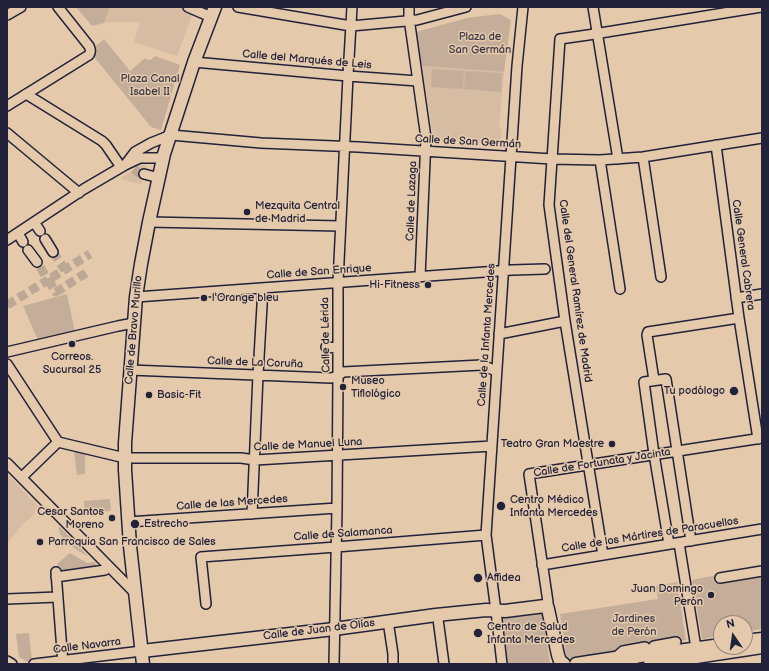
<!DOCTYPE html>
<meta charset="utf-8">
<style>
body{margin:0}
#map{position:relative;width:769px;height:671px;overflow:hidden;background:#e4c9ab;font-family:"Balsamiq Sans",sans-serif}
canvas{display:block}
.frame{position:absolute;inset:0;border:8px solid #22223b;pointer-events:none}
.north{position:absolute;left:713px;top:615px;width:40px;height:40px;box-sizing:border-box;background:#e4c9ab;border:1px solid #96867e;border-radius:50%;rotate:347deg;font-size:11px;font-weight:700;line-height:16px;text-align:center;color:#22223b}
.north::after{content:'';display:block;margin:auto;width:14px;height:18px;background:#22223b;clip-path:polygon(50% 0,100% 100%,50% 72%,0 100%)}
</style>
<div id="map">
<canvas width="769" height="671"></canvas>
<div class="frame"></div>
<div class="north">N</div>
</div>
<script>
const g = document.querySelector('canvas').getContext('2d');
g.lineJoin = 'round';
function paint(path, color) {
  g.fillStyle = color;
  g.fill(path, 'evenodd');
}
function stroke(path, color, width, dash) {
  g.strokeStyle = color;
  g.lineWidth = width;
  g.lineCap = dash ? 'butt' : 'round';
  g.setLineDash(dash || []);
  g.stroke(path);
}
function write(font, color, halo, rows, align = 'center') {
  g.font = font + ' "Balsamiq Sans",sans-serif';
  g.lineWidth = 3;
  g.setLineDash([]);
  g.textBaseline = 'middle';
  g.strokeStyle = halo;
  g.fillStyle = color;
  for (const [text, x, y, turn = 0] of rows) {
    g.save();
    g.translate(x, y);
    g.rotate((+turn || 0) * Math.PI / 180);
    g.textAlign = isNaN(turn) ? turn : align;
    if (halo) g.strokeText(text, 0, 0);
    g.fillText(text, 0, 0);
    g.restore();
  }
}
const built = new Path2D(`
 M110 7H195L177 56 134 42 140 22H111L104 23Z
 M422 66 504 72 499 128 502 129 500 144 476 142 474 139 471 142 466 143 461 142 458 138 456 141 438 140 433 137Z
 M142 164 146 166 141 184 124 180 121 178Z
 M7 474 39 507 35 510V513L28 520 23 524 7 544Z`);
const green = new Path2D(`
 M76 7H110L104 23 92 26Z
 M500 14 511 20 504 72 422 66 416 32 467 18Z
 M104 39 130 71 145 58 148 60H151L155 56 180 65 161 130 151 127 95 58V47Z
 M432 69 464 71 463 89 431 87Z
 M465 71 502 73 501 92 464 89Z
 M67 294 75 332 38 340 23 306Z
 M74 451 85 453V474L77 475Z
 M110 499 111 511 85 513 84 501Z
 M59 526 88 556C79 552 56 538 59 526Z
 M70 553 87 563 94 562 99 567 61 575 60 567H57L58 563Z
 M717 575 719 584 762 576V629L745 632V623H721V636L702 639 692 580Z
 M677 582 686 640 567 659 560 614 658 599 656 586Z
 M542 611 550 664H508L503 617Z
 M29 633 32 661 27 662 19 657 16 634Z`);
const minorTunnel = new Path2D(`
 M134 169 139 173 144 174
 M53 252 65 270
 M86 273 56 292 48 280 90 254
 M7 305 48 280 37 262`);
const minor = new Path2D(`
 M188 7 211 17
 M238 7 351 26 417 20 466 7
 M409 7V18L426 138 420 277
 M593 7 618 159
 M7 15 21 7
 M194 62 348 76 418 81
 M26 94 102 141 106 145 121 167
 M7 106 89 55C91 52 91 50 89 46L58 7
 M7 133 79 193
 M716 145 739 318 758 439
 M643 157 661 277
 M600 160 620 289
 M125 165 135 152 151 143 171 135 261 143 358 147 552 159 600 160 643 157 762 138
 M144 174 159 178
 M34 222 40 231
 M149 222 340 226
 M18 233 23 242
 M45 239 53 252
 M7 240 84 189 125 165 140 158H163
 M28 250 37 262
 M136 297 512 270 545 269
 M736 298 762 294
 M499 334 565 321
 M326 347 338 348
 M7 352 118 326 134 323
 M7 364 58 442
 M130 370 331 378 338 376 343 372 482 365 496 371
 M654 380 647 335 648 332 739 318
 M58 442 125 458H241L255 460 492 446
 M7 463 135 593
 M22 477 58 442
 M252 514 258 375 263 288
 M128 522 337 508
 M679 543 697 654
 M669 544 654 454 644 382 666 379 691 541
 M603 555 565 321 549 205 560 39 588 35 761 7
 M542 565 762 529
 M56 572 63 664
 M56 577 105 570
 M720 578 762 571
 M7 599 58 597
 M206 604 201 557 336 547 486 535
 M547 606 548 602 529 474 762 438
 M436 615 438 619 444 664
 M388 621 393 654V664
 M615 658 623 651 645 647
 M7 661 12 664
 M34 664 142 651
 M334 664 337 508 338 376V282L348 76 352 7
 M502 664 496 611 486 535 517 66 523 7
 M625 664C631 658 641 658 649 655L651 649 654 646 676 642`);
const major = new Path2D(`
 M745 641 762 639
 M142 651 334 629 436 615 486 610 505 611 545 606H547L548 609 558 655 560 661 564 664
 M143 664 130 546 125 470V443L136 297 141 264 149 222 164 154 194 62 215 7
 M576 664 615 658 649 655 721 645
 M650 664 762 647`);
const markers = [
 [247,212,4,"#22223b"],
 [428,285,4,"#22223b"],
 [204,298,4,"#22223b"],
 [72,344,4,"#22223b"],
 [343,387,4,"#22223b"],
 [734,391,5,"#22223b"],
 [149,395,4,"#22223b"],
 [612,444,4,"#22223b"],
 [501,506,5,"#22223b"],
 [112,518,4,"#22223b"],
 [135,524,5,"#22223b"],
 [40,542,4,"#22223b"],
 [478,578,5,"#22223b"],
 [711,595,4,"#22223b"],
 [478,633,5,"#22223b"]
];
const parkNames = [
 ["Plaza de",480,37],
 ["San Germán",480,50],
 ["Plaza Canal",150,79],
 ["Isabel II",150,92],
 ["Jardines",634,619],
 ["de Perón",634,632]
];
const streetNames = [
 ["Calle del Marqués de Leis",307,60,5],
 ["Calle de San Germán",468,142,3],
 ["Calle de Lazaga",412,201,-88],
 ["Calle General Cabrera",743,255,82],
 ["Calle de San Enrique",319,272,-4],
 ["Calle del General Ramírez de Madrid",575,291,82],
 ["Calle de Bravo Murillo",134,330,-85],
 ["Calle de Lérida",326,335,-91],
 ["Calle de la Infanta Mercedes",487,335,-86],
 ["Calle de La Coruña",255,363,2],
 ["Calle de Manuel Luna",308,445,-3],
 ["Calle de Fortunata y Jacinta",602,463,-9],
 ["Calle de las Mercedes",232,503,-4],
 ["Calle de Salamanca",343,534,-4],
 ["Calle de los Mártires de Paracuellos",650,535,-9],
 ["Calle de Juan de Olías",319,630,-7],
 ["Calle Navarra",87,646,-7]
];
const poiNames = [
 ["Mezquita Central",255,206],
 ["de Madrid",255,219],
 ["Hi-Fitness",420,285,"right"],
 ["l'Orange bleu",212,298],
 ["Correos.",72,357,"center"],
 ["Sucursal 25",72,370,"center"],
 ["Museo",351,381],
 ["Tiflológico",351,394],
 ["Tu podólogo",725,391,"right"],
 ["Basic-Fit",157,395],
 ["Teatro Gran Maestre",604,444,"right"],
 ["Centro Médico",510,500],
 ["Infanta Mercedes",510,513],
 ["Cesar Santos",104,512,"right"],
 ["Moreno",104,525,"right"],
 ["Estrecho",144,524],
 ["Parroquia San Francisco de Sales",48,542],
 ["Affidea",487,578],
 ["Juan Domingo",703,589,"right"],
 ["Perón",703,602,"right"],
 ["Centro de Salud",487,627],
 ["Infanta Mercedes",487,640]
];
paint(built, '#d5bca2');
paint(green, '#c5ae99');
stroke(minorTunnel, '#bda895', 9, [9, 4.5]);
stroke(minor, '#22223b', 12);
stroke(major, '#22223b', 15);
stroke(minor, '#e4c9ab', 9);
stroke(major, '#e4c9ab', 12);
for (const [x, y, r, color] of markers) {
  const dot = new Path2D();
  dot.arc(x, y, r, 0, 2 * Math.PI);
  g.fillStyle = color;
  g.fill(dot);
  stroke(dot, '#e4c9ab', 1.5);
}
write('11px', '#3a3749', '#e4c9ab', parkNames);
write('11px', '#22223b', '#e4c9ab', streetNames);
write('11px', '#22223b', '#e4c9ab', poiNames, 'left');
</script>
